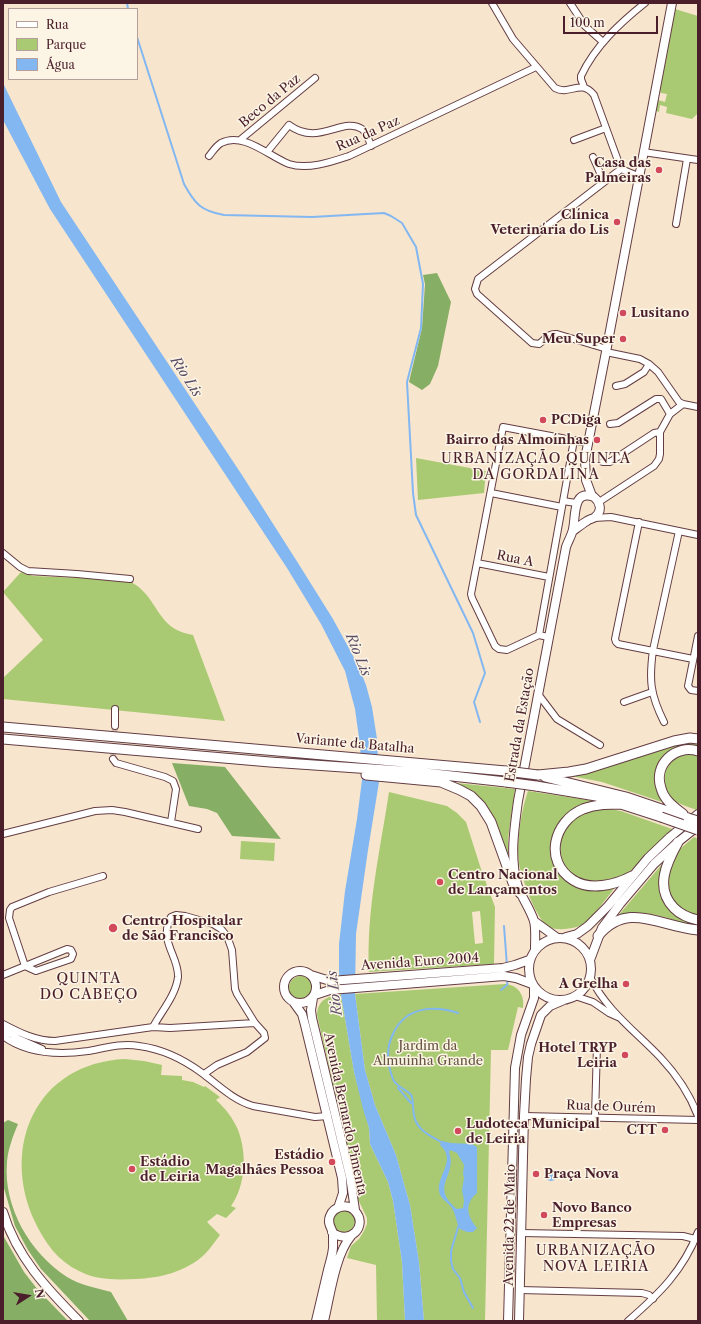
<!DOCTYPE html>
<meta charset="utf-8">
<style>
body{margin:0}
#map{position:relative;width:701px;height:1324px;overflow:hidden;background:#f7e6cd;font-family:"Libre Caslon Text",serif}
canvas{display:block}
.frame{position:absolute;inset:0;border:4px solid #4a1f2b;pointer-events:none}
.legend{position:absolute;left:8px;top:8px;width:130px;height:72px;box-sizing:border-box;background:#fcf5e5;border:1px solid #b59f9b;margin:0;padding:5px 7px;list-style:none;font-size:12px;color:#4a1f2b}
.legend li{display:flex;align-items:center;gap:8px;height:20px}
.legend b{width:20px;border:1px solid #b59f9b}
.north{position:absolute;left:8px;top:1276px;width:40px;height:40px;-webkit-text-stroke:3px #fcf5e5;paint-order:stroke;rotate:78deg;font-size:11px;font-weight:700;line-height:16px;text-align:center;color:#4a1f2b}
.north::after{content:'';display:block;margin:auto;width:14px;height:18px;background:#4a1f2b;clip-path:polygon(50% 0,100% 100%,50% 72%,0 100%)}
.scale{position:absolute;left:563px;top:16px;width:95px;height:18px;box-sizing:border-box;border:2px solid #4a1f2b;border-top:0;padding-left:5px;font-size:12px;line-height:14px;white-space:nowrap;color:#4a1f2b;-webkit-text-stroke:3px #fcf5e5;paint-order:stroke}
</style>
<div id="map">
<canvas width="701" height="1324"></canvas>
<div class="frame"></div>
<ul class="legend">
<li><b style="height:5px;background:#fff"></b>Rua</li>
<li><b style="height:11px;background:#a9ca72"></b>Parque</li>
<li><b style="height:11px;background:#83b7f1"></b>Água</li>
</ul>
<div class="north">N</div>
<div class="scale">100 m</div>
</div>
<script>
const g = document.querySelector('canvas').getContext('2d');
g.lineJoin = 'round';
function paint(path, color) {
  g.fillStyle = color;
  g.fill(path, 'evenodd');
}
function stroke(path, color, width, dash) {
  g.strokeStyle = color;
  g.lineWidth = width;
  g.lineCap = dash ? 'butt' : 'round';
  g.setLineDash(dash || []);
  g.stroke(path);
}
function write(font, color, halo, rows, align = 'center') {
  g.font = font + ' "Libre Caslon Text",serif';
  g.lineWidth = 3;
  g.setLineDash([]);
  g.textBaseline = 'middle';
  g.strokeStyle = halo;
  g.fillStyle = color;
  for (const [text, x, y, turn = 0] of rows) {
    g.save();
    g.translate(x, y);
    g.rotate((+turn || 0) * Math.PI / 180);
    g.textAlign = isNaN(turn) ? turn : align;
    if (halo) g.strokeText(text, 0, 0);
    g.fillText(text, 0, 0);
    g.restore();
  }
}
const green = new Path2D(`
 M675 9 698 16V113L692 119 666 113 667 107 660 105 659 112 656 111 658 100 665 102 667 94 661 93 660 91Z
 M416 458 486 471 484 493 418 500Z
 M21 572 33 576 127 580C154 592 154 616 175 629 180 632 187 634 193 635L225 721 3 699V678L43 640 3 592Z
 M686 742 698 743V747L660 763 665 803 602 782 571 776 674 745Z
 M690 754 698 756V809L697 810C689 807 680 805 674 800 660 787 661 762 680 755 683 754 687 754 690 754Z
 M456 783 515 789 508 838V856C497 821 487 802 456 783Z
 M528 791 594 801 583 805 562 820 556 829 552 840 553 854 581 888 590 890H600L616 886C609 895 591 920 582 925 573 929 558 931 549 927 536 920 522 878 519 864 518 858 518 851 518 846 519 827 522 809 528 791Z
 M389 792 447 806 457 813 466 822 481 869 495 907 494 964 369 972C366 912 380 851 389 792ZM480 911 483 943 475 944 472 912Z
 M604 808 621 811 672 829C663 838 654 848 644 857 638 863 632 871 624 875 552 908 536 813 604 808Z
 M694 837 698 839V916L682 912 669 895 667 884 673 858 681 848Z
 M241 841 275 843 274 861 240 859Z
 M663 863V897L698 923V926C679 923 657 912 639 913 631 913 624 915 617 917Z
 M289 988a12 12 0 1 1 24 0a12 12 0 1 1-24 0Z
 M505 984C518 985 525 995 523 1008L518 1007 508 1050H491L485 1321H424L419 1262 410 1205 396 1155 375 1105 365 1070 355 994Z
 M341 995 354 1072 369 1128 370 1144 388 1182 393 1201 402 1262 405 1321H377L376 1265 347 1258 351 1246 359 1239 364 1231 367 1224V1218L356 1195 349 1152 317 1015C318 999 328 996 341 995Z
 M125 1059 144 1061 162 1065 161 1075 182 1076V1080L193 1082 204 1087 205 1086 220 1097 216 1100C225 1108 233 1118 238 1130 247 1153 246 1185 231 1206L236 1208 226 1218 217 1214 207 1222 220 1235C215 1241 211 1248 205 1254 186 1272 160 1278 135 1279 116 1280 96 1280 79 1271 58 1261 45 1243 35 1222 0 1147 36 1063 125 1059Z
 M333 1221a11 11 0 1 1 22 0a11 11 0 1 1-22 0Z`);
const forest = new Path2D(`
 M437 273 451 302 438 366 430 384 422 390 409 382 422 328 425 284 423 275Z
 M172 763 225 767 281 839 232 836 217 813 207 809 189 806Z
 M8 1120 18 1124C13 1136 8 1149 7 1162 3 1207 30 1253 67 1277 80 1285 96 1288 111 1292L128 1321H90L41 1269 28 1250 15 1226 3 1185V1123Z
 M3 1237H4L24 1272 38 1290 68 1321H3Z`);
const water = new Path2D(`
 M3 83 61 202 242 475 298 563 333 619 358 665 366 685 372 707 377 739 379 782 368 850 356 934 355 994 365 1070 375 1105 396 1155 410 1205 419 1262 424 1321H405L402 1262 393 1201 388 1182 370 1144 369 1128 363 1109 354 1072 341 995 339 972V944L345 891 357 819 362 780 360 745 355 709 345 671 321 624 287 568 50 209 3 120Z
 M442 1141 451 1143 472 1144 477 1147V1193C464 1204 467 1216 477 1228L473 1232H467L460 1229C456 1222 456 1215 452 1208 448 1202 440 1199 439 1191 437 1175 457 1160 440 1145ZM450 1150 457 1153 464 1165 463 1174 464 1178 462 1190 464 1201 463 1208 457 1209C429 1186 458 1176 449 1152Z
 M545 1175a6 6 0 1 1 12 0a6 6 0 1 1-12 0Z`);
const stream = new Path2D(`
 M127 3 128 9
 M137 37 184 184C195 204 201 211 224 215L312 217 384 213 391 216 402 223 416 247 423 284 421 328 407 382 413 493 416 515 473 633 485 673 474 702 480 722
 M504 926 507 966
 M501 990 507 985 508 978
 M398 1088 411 1103
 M443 1143C431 1136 416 1130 414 1115 413 1110 413 1102 412 1097 410 1090 396 1088 393 1079 387 1064 386 1048 393 1034 405 1007 432 1005 458 1013
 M459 1224 451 1251V1261L453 1269 460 1278 464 1292 473 1308`);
const minorTunnel = new Path2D(`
 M113 759 115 726`);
const minor = new Path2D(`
 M492 3 513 39 555 88C570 96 581 78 594 95L621 169 638 176
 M570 3 585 26 603 42
 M584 87 581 79V76C595 46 620 23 645 3
 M240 140 315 78
 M574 140 606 128
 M267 152 289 125C318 147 343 116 362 129 367 133 369 140 371 146
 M643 152 698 160
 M209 156C213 151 216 146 221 143 243 131 270 157 289 164 308 170 331 162 349 156L536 67
 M593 157 604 182
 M676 224 687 159
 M607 349 557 334C548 333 546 339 539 344L532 343 477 294 475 289 478 279 621 169
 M606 352 640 359 649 364 658 372 679 402 683 404 698 407
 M616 386 625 384 644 372 649 364
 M610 424 618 423 656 399H661L670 414
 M603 462H610L654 433 660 432
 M491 493 562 507
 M563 501 576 503
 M599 502 654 466 659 459 660 454V432L670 414 683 404
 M594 518 611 517 698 535
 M639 522 615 639 616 642 618 644 693 659
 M3 553 20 567 28 571 77 574 130 579
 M477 563 549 577
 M539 635 574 440
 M698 636 688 686 691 690 698 691
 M548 637 539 635 507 650 499 649 495 646 472 598 471 594 503 427 588 443
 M538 694 557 719 600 745
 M624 702 652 692
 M115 709V726
 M664 722C650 694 649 680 653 650L679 531
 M113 759 116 763 165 777 173 781 176 789 171 822
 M3 834 95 811 112 810 125 812 198 829
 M25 966 9 918 10 910 12 907 49 892 103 876
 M3 975 67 949 71 950 73 954 71 959 36 971 25 966
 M590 977C607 1011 635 1031 660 1057 676 1074 690 1095 698 1116
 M575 996 593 1002 609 1013 618 1017
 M3 1024C20 1033 36 1041 55 1041L153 1027 170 1028 255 1023
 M153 1027C161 1012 176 995 178 977 179 956 158 941 171 917L176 915 185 916 213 924 221 929 227 936 232 950 235 989 237 994 255 1023 264 1033 265 1038 247 1052 217 1065 204 1074
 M3 1029 19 1039 42 1049
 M3 1036C27 1054 59 1055 88 1051 105 1048 121 1043 139 1046 162 1049 183 1059 202 1073 218 1085 233 1100 253 1106L315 1117 328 1116
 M524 1116 698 1120
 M595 1117 597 1045
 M521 1233 683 1236 695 1239
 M520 1290 642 1293 649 1295 653 1299
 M628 1321C659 1294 683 1271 698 1232`);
const major = new Path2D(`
 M592 496 586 480 585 459 606 352 672 3
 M534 921 556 937
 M566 937 577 934 588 926 608 906 648 858 670 837 698 814
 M529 969a31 31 0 1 1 62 0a31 31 0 1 1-62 0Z
 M535 949C535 940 536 929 534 921 530 908 521 897 517 884 510 856 514 830 518 801L566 547C568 541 572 535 573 529 576 517 572 488 594 497 600 502 603 511 595 517 593 519 589 519 587 521 582 524 577 528 573 531
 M590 960 602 928 620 904 654 864 678 842 698 826
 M284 987a16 16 0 1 1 32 0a16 16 0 1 1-32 0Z
 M311 975 330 981 503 968 515 965 529 960
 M315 995 330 990 504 976 516 978 532 984
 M313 998 311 1010 312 1018 350 1176 355 1210
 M294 1003 302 1014 305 1025 342 1178 343 1193 338 1208
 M3 1212C16 1256 47 1289 79 1321
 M316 1321C320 1304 324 1287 328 1270 330 1261 334 1252 333 1243 333 1240 333 1236 333 1233 331 1227 327 1223 330 1216 334 1206 348 1203 355 1211 369 1226 349 1246 332 1232
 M324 1321C330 1296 335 1255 351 1236
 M508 1321 515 1068 521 1035 534 998V988
 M519 1321 524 1116 526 1079 528 1057 531 1044 541 1015 550 1006 564 1000`);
const highway = new Path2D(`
 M3 727 506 771
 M3 739 270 762 416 772 506 782
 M366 775 441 782 460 790 471 796 481 806 491 822 513 883 520 893
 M538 775 569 772 586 769 674 741 690 738 698 739
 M545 777 626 797 688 818
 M536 786 596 796 661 817
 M623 804C610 804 596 804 583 809 554 821 543 861 573 880 590 891 615 885 632 876
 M683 814C674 807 664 800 661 788 653 765 675 744 698 751
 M678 842C667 862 654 888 674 908 681 915 688 918 698 920
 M598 936C628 900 660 927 698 930`);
const highwayBridge = new Path2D(`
 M506 771 538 775
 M506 782 536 786
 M661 817 698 830
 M688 818 698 821`);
const markers = [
 [659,170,4,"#d1495b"],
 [617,222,4,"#d1495b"],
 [623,313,4,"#d1495b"],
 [623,339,4,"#d1495b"],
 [543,420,4,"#d1495b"],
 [597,440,4,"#d1495b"],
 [440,882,4,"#d1495b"],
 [113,928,5,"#d1495b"],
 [626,984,4,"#d1495b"],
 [625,1055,4,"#d1495b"],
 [665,1130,4,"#d1495b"],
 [458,1131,4,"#d1495b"],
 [332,1162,4,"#d1495b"],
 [132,1169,4,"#d1495b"],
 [536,1174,4,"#d1495b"],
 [544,1215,4,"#d1495b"]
];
const streetNames = [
 ["Beco da Paz",270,101,-40],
 ["Rua da Paz",368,134,-24],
 ["Rua A",515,559,11],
 ["Estrada da Estação",520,725,-80],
 ["Variante da Batalha",355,744,5],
 ["Avenida Euro 2004",420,962,-4],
 ["Rua de Ourém",611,1107,2],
 ["Avenida Bernardo Pimenta",345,1114,78],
 ["Avenida 22 de Maio",510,1225,-89]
];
const poiNames = [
 ["Casa das",651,163],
 ["Palmeiras",651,178],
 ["Clínica",609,215],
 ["Veterinária do Lis",609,230],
 ["Lusitano",631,313,"left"],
 ["Meu Super",615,339],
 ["PCDiga",551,420,"left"],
 ["Bairro das Almoínhas",589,440],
 ["Centro Nacional",448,875,"left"],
 ["de Lançamentos",448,890,"left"],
 ["Centro Hospitalar",122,921,"left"],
 ["de São Francisco",122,936,"left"],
 ["A Grelha",618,984],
 ["Hotel TRYP",617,1048],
 ["Leiria",617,1063],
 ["Ludoteca Municipal",466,1124,"left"],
 ["de Leiria",466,1139,"left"],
 ["CTT",657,1130],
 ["Estádio",324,1155],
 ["Magalhães Pessoa",324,1170],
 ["Estádio",140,1162,"left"],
 ["de Leiria",140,1177,"left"],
 ["Praça Nova",544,1174,"left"],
 ["Novo Banco",552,1208,"left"],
 ["Empresas",552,1223,"left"]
];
const parkNames = [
 ["Jardim da",428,1046],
 ["Almuinha Grande",428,1061]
];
const waterNames = [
 ["Rio Lis",186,377,57],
 ["Rio Lis",358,655,68],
 ["Rio Lis",335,993,-97]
];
const neighbourhoodNames = [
 ["URBANIZAÇÃO QUINTA",536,459],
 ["DA GORDALINA",536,475],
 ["QUINTA",89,979],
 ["DO CABEÇO",89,995],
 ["URBANIZAÇÃO",596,1251],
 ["NOVA LEIRIA",596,1267]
];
paint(green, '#a9ca72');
paint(forest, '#86ae64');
paint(water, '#83b7f1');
stroke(stream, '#83b7f1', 2);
stroke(minorTunnel, '#d4bead', 6, [6, 3]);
stroke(minor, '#643d43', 8);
stroke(major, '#643d43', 10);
stroke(highway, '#643d43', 11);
stroke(minor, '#fff', 6);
stroke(major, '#fff', 8);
stroke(highway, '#fff', 9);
stroke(highwayBridge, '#643d43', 11, []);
stroke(highwayBridge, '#fff', 9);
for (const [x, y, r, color] of markers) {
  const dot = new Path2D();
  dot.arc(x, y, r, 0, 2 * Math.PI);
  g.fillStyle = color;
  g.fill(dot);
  stroke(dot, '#fcf5e5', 1.5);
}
write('13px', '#4a1f2b', '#fcf5e5', streetNames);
write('bold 13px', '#4a1f2b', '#fcf5e5', poiNames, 'right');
write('13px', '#665240', '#fcf5e5', parkNames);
write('italic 14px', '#5b4d66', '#fcf5e5', waterNames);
g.letterSpacing = '1px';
write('14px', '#4a1f2b', '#fcf5e5', neighbourhoodNames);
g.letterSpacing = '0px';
</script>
